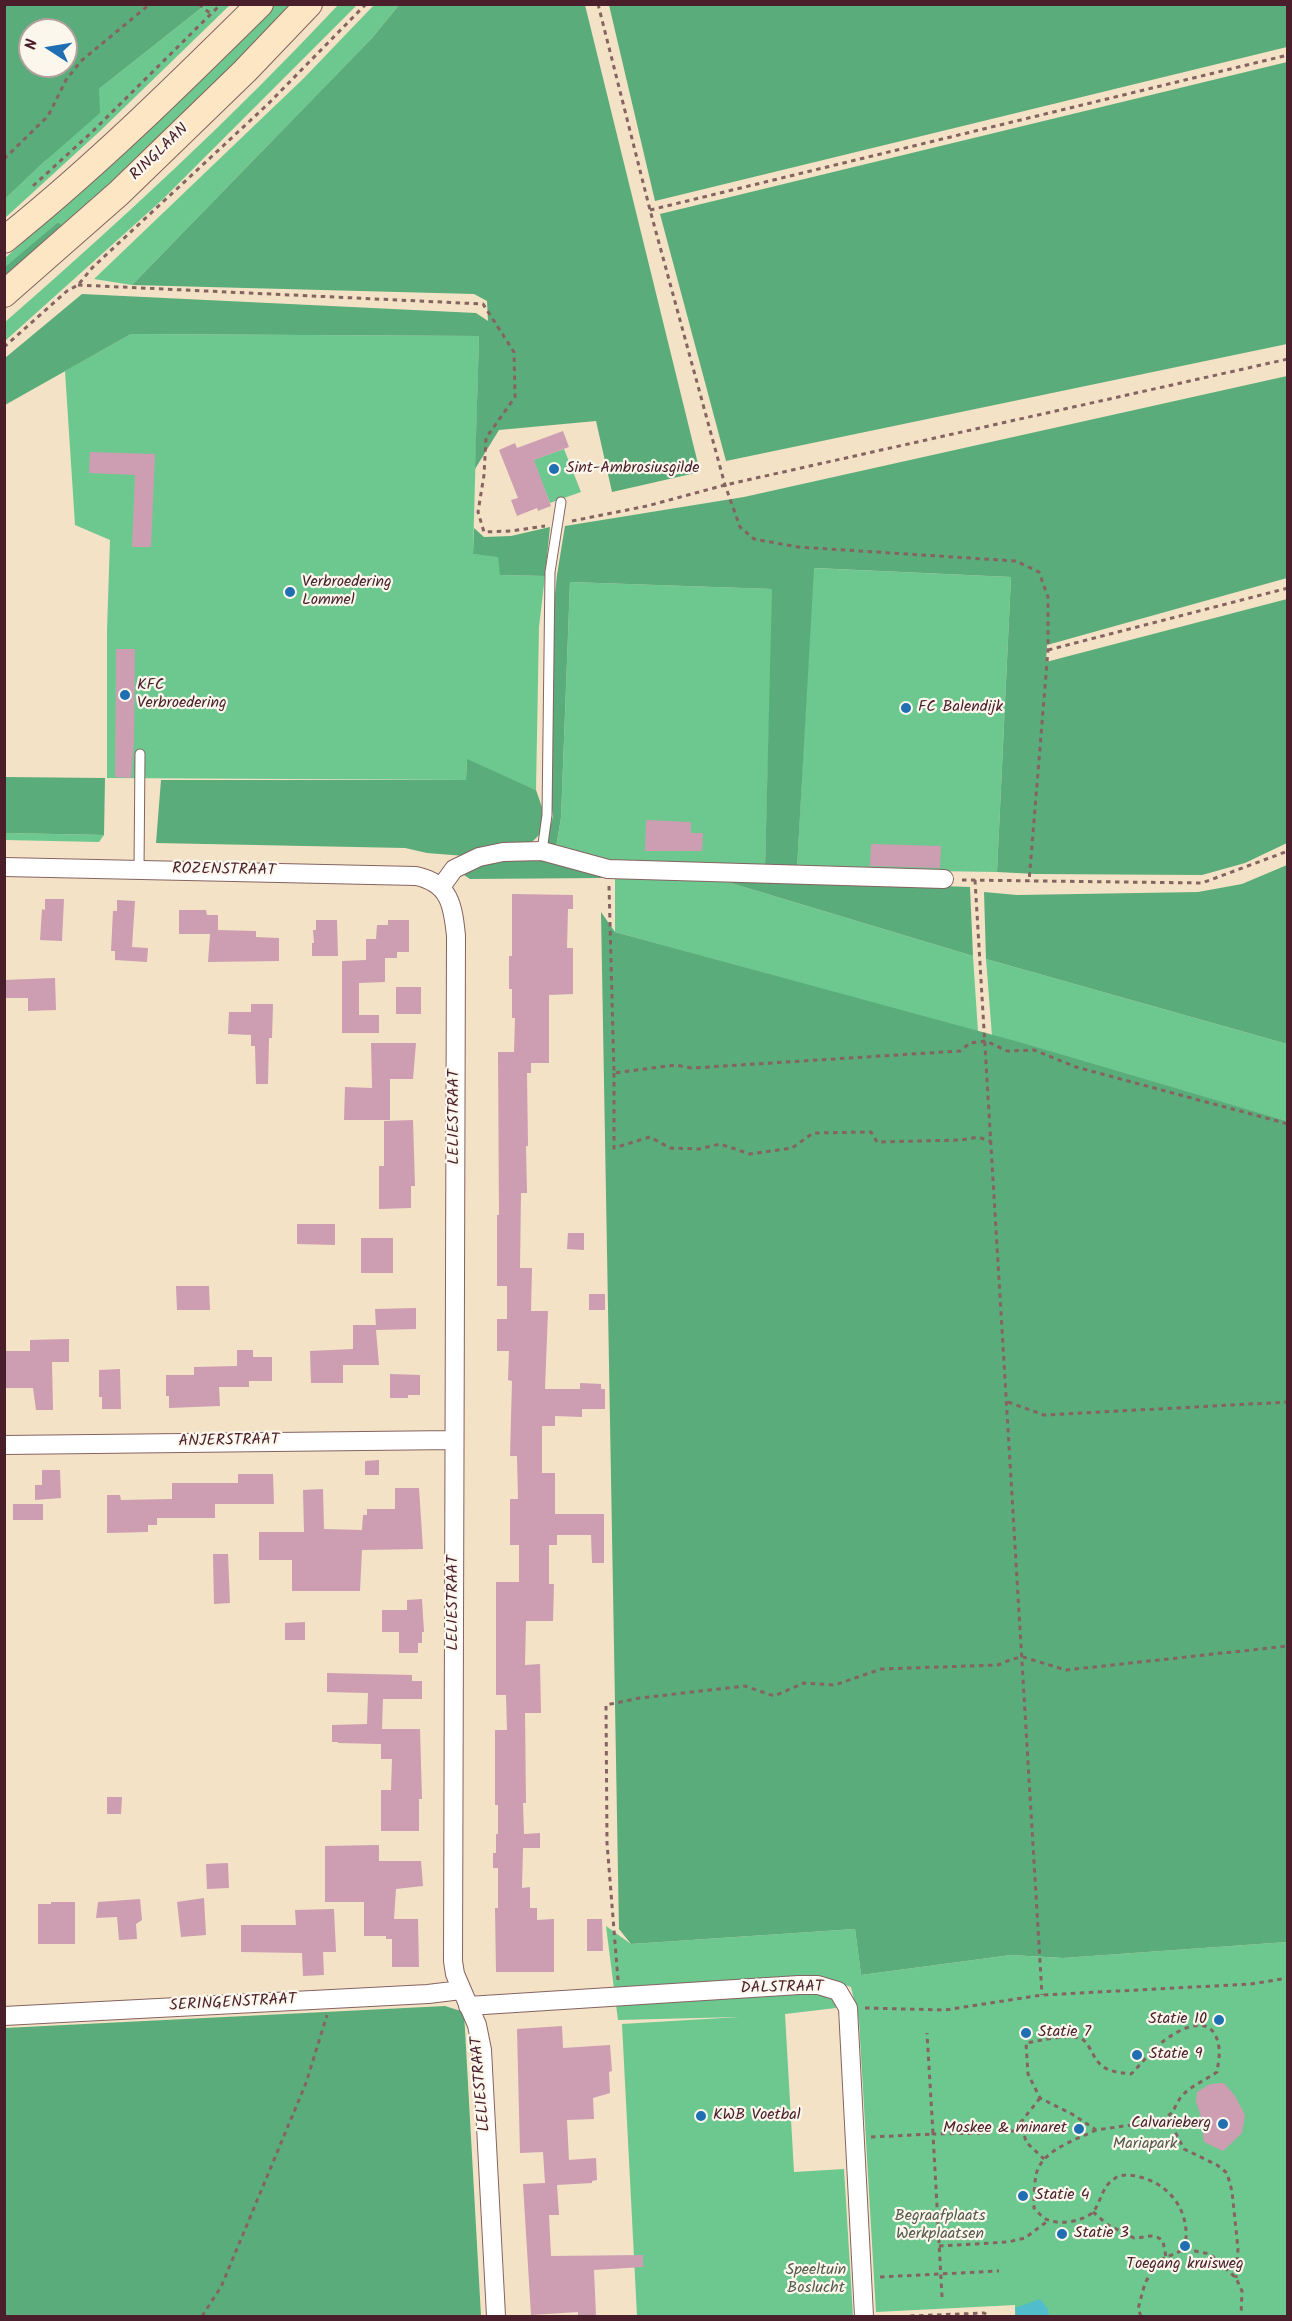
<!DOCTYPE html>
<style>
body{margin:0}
#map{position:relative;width:1292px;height:2321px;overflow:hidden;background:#f3e2c6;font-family:Kalam,sans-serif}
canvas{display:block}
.frame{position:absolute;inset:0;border:6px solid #4a1f2b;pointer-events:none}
.north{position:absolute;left:18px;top:18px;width:60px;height:60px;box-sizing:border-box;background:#fbf7ec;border:2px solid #b4a19f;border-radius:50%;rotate:282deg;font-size:16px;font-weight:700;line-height:24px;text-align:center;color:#4a1f2b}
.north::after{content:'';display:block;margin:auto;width:21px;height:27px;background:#1f6fb2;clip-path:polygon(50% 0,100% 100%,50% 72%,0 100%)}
</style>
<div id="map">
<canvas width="1292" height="2321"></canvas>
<div class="frame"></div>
<div class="north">N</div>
</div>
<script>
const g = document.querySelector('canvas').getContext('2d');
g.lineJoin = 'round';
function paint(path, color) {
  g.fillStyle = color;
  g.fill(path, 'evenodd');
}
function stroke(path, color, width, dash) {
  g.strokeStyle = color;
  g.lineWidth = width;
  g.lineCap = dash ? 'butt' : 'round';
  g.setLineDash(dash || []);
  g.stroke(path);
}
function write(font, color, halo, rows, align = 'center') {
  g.font = font + ' Kalam,sans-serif';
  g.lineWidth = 4.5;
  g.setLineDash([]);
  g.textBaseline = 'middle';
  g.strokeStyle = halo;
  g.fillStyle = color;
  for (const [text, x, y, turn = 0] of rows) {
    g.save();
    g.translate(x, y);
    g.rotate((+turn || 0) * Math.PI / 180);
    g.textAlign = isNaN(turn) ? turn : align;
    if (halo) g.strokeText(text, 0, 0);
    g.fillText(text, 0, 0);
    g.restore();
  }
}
const green = new Path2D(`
 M339 4 357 5 162 200 5 341V322C121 221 233 117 339 4Z
 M205 5H230L99 132 5 218V199L45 161 99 89Z
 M273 5H296L200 100 64 227 58 222 5 268 4 259 140 137Z
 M374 5H399L372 38 132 285 94 279 304 78Z
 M131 334 479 336 473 554 498 556 501 575 545 576 539 627 536 790 467 760 466 780 107 778V630L110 540 75 525 65 371Z
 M564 449 581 492 550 503 533 460Z
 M813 568 1011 577 997 872 797 869Z
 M570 582 773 589 765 868 606 863 555 853 561 818Z
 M5 833 104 835 99 842 5 840Z
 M615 874 714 878 973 956 978 1032 615 932Z
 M986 959 1287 1044V1121L992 1036Z
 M606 1926 631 1944 855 1929 861 1975 1011 1955 1063 1958 1287 1942V2316H1015V2305L876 2312 859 2021 851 1987 833 1981 836 2008 785 2014 794 2172 844 2169 853 2316H637L622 2024 739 2017 618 2020Z`);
const forest = new Path2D(`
 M5 4H205V5L99 89 100 113 45 161 5 199ZM30 30H66V66H30Z
 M399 5H585L700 472 612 492 596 421 499 430 475 469 479 336 131 334 5 405V358L82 294 476 313 488 321 487 301 474 294 132 285 372 38Z
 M609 5H1287V47L655 201Z
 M1287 62V344L726 461 660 214Z
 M58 222 64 227 5 282 4 268Z
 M1287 376V578L1047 645 1046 662 1287 599V843L1245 863 1202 875 1036 874 997 872 1011 577 814 568 797 869 765 868 772 589 570 582 561 818 555 853 545 848 553 816 547 777V673L557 575 565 526 744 497Z
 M550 527 545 576 500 575 498 557 473 554 474 528 484 537 511 536Z
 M467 759 536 790 544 813 543 831 528 846 465 856 427 853 405 848 156 843 161 780H466Z
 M5 777 105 778 104 835 5 833Z
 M502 856 545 859 599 871 602 878 470 879 464 875 465 871Z
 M1287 865V1044L986 959 984 892 1017 895 1198 892 1242 884Z
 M714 878 970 887 973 956Z
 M601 912 615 932 1019 1042 1287 1121V1942L1063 1958 1011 1955 861 1975 855 1929 631 1944 619 1929Z
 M445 2006 464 2012 481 2316H5V2028Z`);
const water = new Path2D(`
 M1040 2299 1048 2309 1049 2316H1017L1015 2308Z`);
const building = new Path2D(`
 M563 431 569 447 534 460 551 506 538 511 537 508 517 516 511 500 518 498 499 450 515 443 517 448Z
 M90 452 155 454 151 547H132L135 475 89 473Z
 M116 649H135L134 742 131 778 115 777Z
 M646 820 691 822V833H703L702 851H645Z
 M871 844 941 846 940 868 870 866Z
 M512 894 573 895V909H568L567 948H573V994L549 995V1063H531V1073H527L528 1146H526L527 1193H521L520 1268H532L531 1311H548L545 1389H580V1383L601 1384V1389H605V1409H582V1417L555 1416V1426H542V1473H555V1514H604V1563H592L591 1535H557V1545H549V1584H554L553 1621H526L525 1665 540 1664 541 1713H525L526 1803H523L524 1834 540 1833V1848H523L522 1888 530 1887V1908H537V1920L554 1919V1972H496L495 1908H498V1868H493V1853H496V1834H498V1805H495V1730H507L506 1695H496V1582H519V1545H510V1499H518L517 1456H510L512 1381 508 1380 509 1351H497V1319H507V1286H497V1215H499L498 1052H514L515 1018H512V989H509V956H512Z
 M45 899H64L62 941 40 940 42 909 45 910Z
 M117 900 135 901 132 947 148 948 147 962 115 960V951H111L113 911H117Z
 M179 910H206L207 915H218V930L256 931V937L279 938V961L208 962 210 934H179Z
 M316 920H337L338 956H312V943H314L313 930H316Z
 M388 920H409V952H397V958H385V982L359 983V1015H379V1033H342V961L366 960V939H376L377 925H388Z
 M55 978 56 1010 28 1011V998H4V980Z
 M396 987H421V1014H396Z
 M251 1004H273L272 1038H269L268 1084H256L255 1046H251V1035L228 1034 229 1012H251Z
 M371 1043H416L413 1079H390V1120H344L345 1087 372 1088Z
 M413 1120 415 1186H411V1208L379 1209V1166H384V1121Z
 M297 1224H335V1245L297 1244Z
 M568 1233H584V1250L567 1249Z
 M361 1238H393V1273H361Z
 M176 1286H209L210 1310H177Z
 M589 1294H605V1310H589Z
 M416 1308V1329L376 1330 379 1365H343V1383H311L310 1351 353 1349V1325H376V1327L375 1309Z
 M69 1339V1362H52L53 1410H36L33 1388H4V1351H30V1340Z
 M237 1350H253V1357H272V1381H249V1387H219L220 1406 169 1408V1396H166V1375H194V1367L237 1366Z
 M120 1369 121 1409H102V1397H99V1370Z
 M390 1374 420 1375V1395H408V1398H390Z
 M379 1460V1475H365V1461Z
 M42 1470H60L61 1498 35 1500V1485H42Z
 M238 1474H273L274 1504H215V1518H157V1525H148V1532L107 1533V1495H120L121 1500 172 1499V1483H238Z
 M395 1488H419L423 1549 362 1550 360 1591H292V1560H259V1532H304L303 1490 323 1489 324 1529 362 1530 363 1515H367V1509H395Z
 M13 1504H43V1520H13Z
 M213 1554H228L230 1603 214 1604Z
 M422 1599 424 1632H422V1643H418V1653H399V1632H382V1610H407V1600Z
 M305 1622V1640H285V1623Z
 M327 1673 412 1675V1681H422V1699H383L382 1729H420L422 1799H419V1831H381V1790H391L392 1759H381V1744L338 1743V1742H332V1725L367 1724 368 1693 327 1692Z
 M107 1797H122L121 1814H107Z
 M379 1845V1861H421L423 1886 396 1889 394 1919H418L419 1967H392V1939H386V1936H364V1902H325V1846Z
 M228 1863 229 1888 207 1889 206 1864Z
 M204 1898 206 1935 181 1937 177 1902Z
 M140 1899 142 1920 136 1924 137 1939 119 1940 117 1917 96 1918 98 1902Z
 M51 1902H75V1944H38V1904H51Z
 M334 1909 336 1952H323L324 1975 303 1976 302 1953 241 1952V1925H296L295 1910Z
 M587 1919H602L603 1951H587Z
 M562 2026 563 2048 610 2045 612 2071 609 2072 610 2093 593 2098 594 2119 567 2120 569 2160 596 2158 597 2180 592 2181V2183L557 2185 559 2215H549L551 2256 643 2255V2267L594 2270 596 2316H578V2312L531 2315 523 2184 545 2183 543 2152 520 2153 517 2029Z
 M1224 2083 1235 2096 1245 2115 1242 2133 1223 2151 1204 2142 1200 2113 1196 2102 1197 2092 1210 2084Z`);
const path = new Path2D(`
 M199 4 212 15
 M598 4 650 210 725 485 740 527 754 539 798 547 1016 561 1039 572 1048 597V650L1029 882
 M4 159 48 116 66 80 81 61 150 4
 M33 186 93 131 221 4
 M650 210 1288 55
 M78 285 483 304 514 352 515 397 486 438 484 475 478 512 484 532 511 531 545 526
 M4 347 67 291 78 285 92 268 268 104 366 4
 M572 521 647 506 725 485 1288 359
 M1048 650 1288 588
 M962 880 1202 883 1288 851
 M975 880 1042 1995
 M609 886 614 1073 675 1065 692 1068 960 1051 970 1043 986 1041 1007 1051 1034 1050 1076 1067 1288 1124
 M614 1073V1148L650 1137 670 1148 699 1149 720 1144 750 1154 792 1148 813 1133 871 1132 877 1142 961 1140 978 1137 992 1142
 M1008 1402 1044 1415 1288 1402
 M618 1980 607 1843 606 1705 640 1698 745 1686 774 1696 804 1683 835 1685 881 1669 998 1665 1012 1659 1023 1657 1066 1670 1288 1646
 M865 2008 945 2010 1042 1995 1251 1984 1288 1978
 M1040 2098 1021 2122 1026 2142 1044 2159
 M1159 2121 1096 2130 1072 2114 1040 2098 1028 2074 1026 2043C1039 2041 1071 2033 1082 2039 1087 2042 1090 2049 1093 2054 1101 2071 1114 2072 1131 2074 1142 2064 1150 2051 1161 2043 1180 2028 1214 2010 1219 2048 1220 2055 1218 2065 1217 2072 1206 2080 1190 2086 1181 2097 1171 2111 1177 2112 1159 2121L1173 2128 1184 2149 1217 2165 1227 2173 1232 2191 1238 2249 1236 2278
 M1096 2130C1076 2140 1041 2150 1036 2175 1034 2185 1034 2198 1034 2208 1037 2211 1040 2215 1044 2218 1056 2226 1081 2222 1092 2213 1101 2204 1101 2187 1114 2179 1122 2173 1132 2175 1140 2177 1172 2185 1191 2214 1185 2246
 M1002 2132 1023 2130
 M871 2137 933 2134 927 2033
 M1093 2212 1108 2225 1134 2238C1145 2238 1153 2232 1163 2241L1166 2257
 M939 2246 1008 2242 1025 2238 1049 2220
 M880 2277 999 2271
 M942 2297 933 2134 989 2133
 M202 2316 221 2287 306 2083 327 2015
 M910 2316 984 2313 989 2316
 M1141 2316 1138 2309 1145 2283 1158 2261 1185 2249 1210 2254 1236 2278 1242 2291 1241 2316`);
const service = new Path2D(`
 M542 851 547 815 550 572 561 502
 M139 869 140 754`);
const minor = new Path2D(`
 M4 867 416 876C450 883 453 906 456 936L453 1961 455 1974 477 2025 482 2050 496 2316
 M441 887 454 869 479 857 503 852 542 851 608 869 944 879
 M4 1445 454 1440
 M468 2006 799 1985H818L838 1991 848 2008 864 2316
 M4 2016 428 1994 461 1990`);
const secondary = new Path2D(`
 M4 240C95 167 177 86 260 4
 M4 294 119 193 245 71 309 4`);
const markers = [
 [554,469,6,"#1f6fb2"],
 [290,592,6,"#1f6fb2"],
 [125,695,6,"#1f6fb2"],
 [906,708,6,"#1f6fb2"],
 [1219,2020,6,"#1f6fb2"],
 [1026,2033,6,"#1f6fb2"],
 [1137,2055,6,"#1f6fb2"],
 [701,2116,6,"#1f6fb2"],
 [1223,2124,6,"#1f6fb2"],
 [1079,2129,6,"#1f6fb2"],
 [1023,2196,6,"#1f6fb2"],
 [1062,2234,6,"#1f6fb2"],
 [1185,2246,6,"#1f6fb2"]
];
const streetNames = [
 ["RINGLAAN",160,153,-44],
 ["ROZENSTRAAT",224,871,1],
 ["LELIESTRAAT",455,1117,-90],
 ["ANJERSTRAAT",229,1442,-1],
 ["LELIESTRAAT",454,1603,-90],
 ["DALSTRAAT",782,1989,-1],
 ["SERINGENSTRAAT",233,2004,-3],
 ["LELIESTRAAT",482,2084,-95]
];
const poiNames = [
 ["Sint-Ambrosiusgilde",566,469],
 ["Verbroedering",302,583],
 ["Lommel",302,601],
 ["KFC",137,686],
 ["Verbroedering",137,704],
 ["FC Balendijk",918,708],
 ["Statie 10",1207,2020,"right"],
 ["Statie 7",1038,2033],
 ["Statie 9",1149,2055],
 ["KWB Voetbal",713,2116],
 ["Calvarieberg",1211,2124,"right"],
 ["Moskee & minaret",1067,2129,"right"],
 ["Statie 4",1035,2196],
 ["Statie 3",1074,2234],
 ["Toegang kruisweg",1185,2265,"center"]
];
const parkNames = [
 ["Mariapark",1145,2145],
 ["Begraafplaats",940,2217],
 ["Werkplaatsen",940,2235],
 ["Speeltuin",816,2271],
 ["Boslucht",816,2289]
];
paint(green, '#6dc88f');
paint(forest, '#5aac7a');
paint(water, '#51bccc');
paint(building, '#cd9db2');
stroke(service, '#856361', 11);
stroke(minor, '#856361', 20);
stroke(secondary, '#856361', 28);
stroke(path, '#856361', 3, [4.5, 4.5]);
stroke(service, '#fff', 9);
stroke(minor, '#fff', 18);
stroke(secondary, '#fce6c4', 26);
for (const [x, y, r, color] of markers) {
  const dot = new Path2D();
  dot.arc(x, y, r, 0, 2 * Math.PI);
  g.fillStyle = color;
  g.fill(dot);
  stroke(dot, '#fbf7ec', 2);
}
write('16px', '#4a1f2b', '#fbf7ec', streetNames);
write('16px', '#4a1f2b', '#fbf7ec', poiNames, 'left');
write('16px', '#565a4e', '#fbf7ec', parkNames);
</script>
